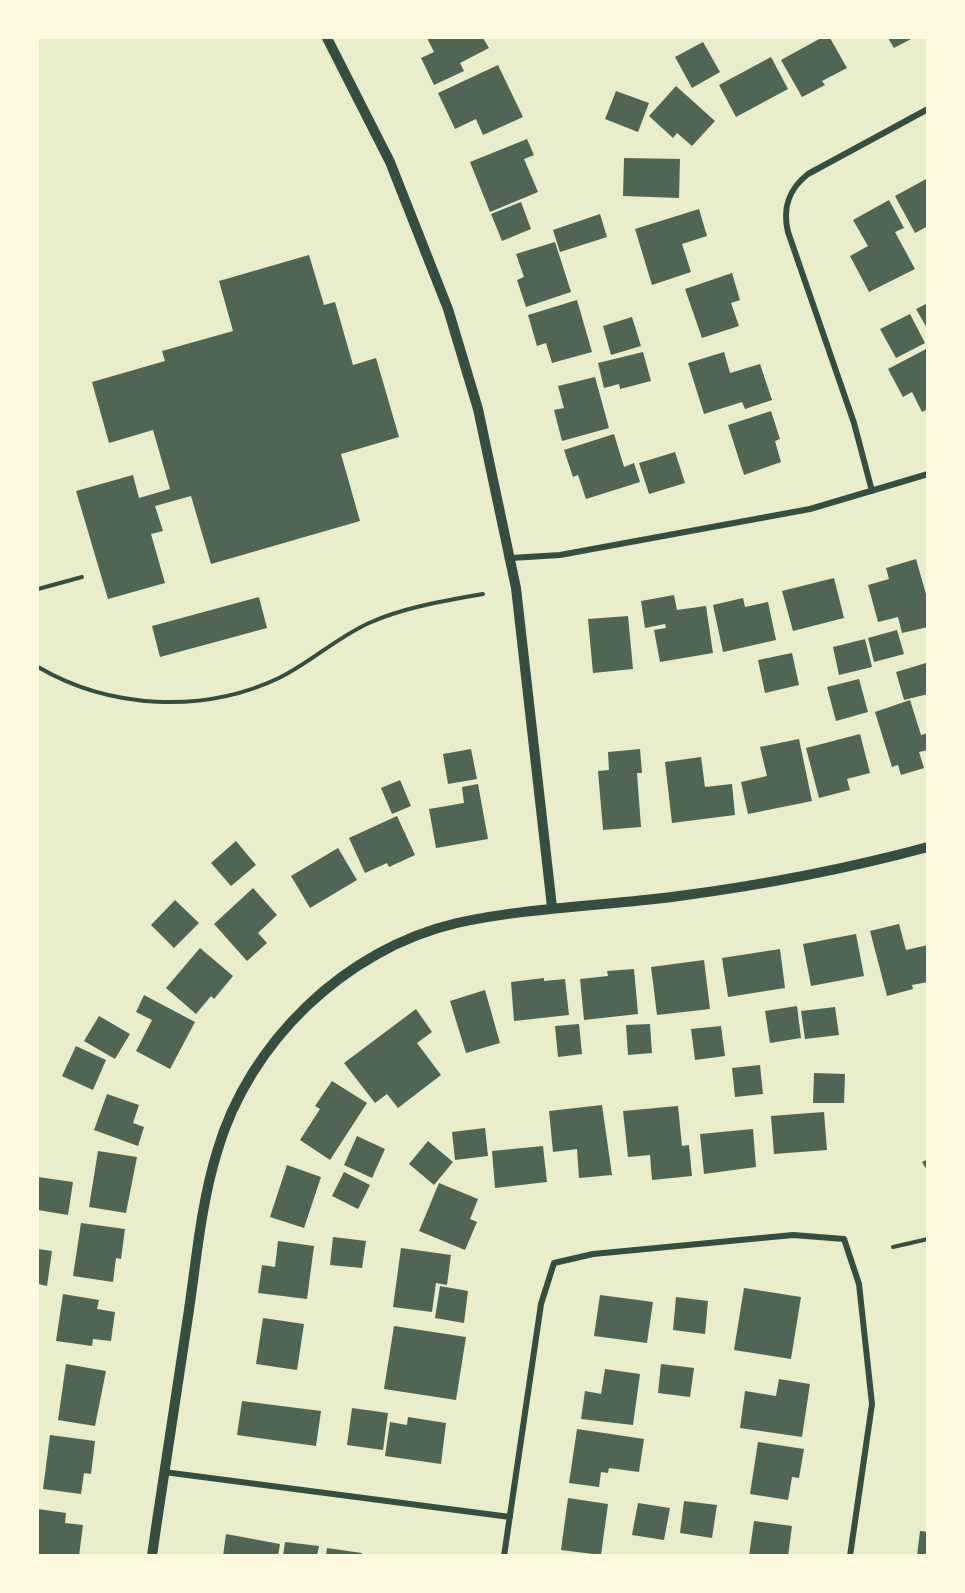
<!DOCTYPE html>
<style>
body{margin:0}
#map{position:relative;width:965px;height:1593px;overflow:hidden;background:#e9edc9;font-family:"Roboto Condensed",sans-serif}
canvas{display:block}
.frame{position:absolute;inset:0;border:39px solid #fefae0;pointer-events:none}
</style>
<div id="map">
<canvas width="965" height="1593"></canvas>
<div class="frame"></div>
</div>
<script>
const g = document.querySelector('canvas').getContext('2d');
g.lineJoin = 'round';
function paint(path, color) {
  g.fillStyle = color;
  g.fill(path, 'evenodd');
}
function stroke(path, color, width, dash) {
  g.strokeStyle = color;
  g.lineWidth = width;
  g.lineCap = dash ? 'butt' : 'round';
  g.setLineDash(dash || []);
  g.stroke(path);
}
const building = new Path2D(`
 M427 38H483L489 48 460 63 464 71 434 85 421 58 434 52Z
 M821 38H830L847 68 822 81 825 85 802 97 781 60Z
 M888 38H913L894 48Z
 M703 42 720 72 692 88 675 57Z
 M771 57 788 89 736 117 719 85Z
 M498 65 523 117 483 135 476 119 455 129 438 93Z
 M676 86 715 121 692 146 677 133 673 138 649 116Z
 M616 91 649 103 638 132 605 119Z
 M527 139 534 155 524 159 538 192 490 212 470 162Z
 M624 158 680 159 679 198 623 196Z
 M928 178V226L915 233 895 196Z
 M889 200 904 228 895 232 915 269 869 292 850 256 868 246 853 220Z
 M521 202 531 229 502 241 491 214Z
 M699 209 707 236 682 244 691 272 652 285 635 229Z
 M600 214 607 237 560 252 553 230Z
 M555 242 571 292 526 307 517 280 524 277 516 254Z
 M309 255 324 305 335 302 353 365 376 358 399 437 341 454 360 521 211 564 191 496 155 506 163 531 151 534 165 583 108 599 76 491 133 475 139 498 170 489 153 430 109 443 92 382 165 361 162 351 233 331 219 281Z
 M732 273 740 300 731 303 739 326 702 338 685 289Z
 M577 300 592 352 552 363 546 343 537 346 528 315Z
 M928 303V330L916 309Z
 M910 314 925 343 896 358 880 329Z
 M632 317 641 346 611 355 603 326Z
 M928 348V409L922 412 912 392 903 397 888 369Z
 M643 352 651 381 620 389 619 384 604 388 598 363Z
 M724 352 730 373 760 364 772 400 745 409 742 402 704 414 688 363Z
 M595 377 609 428 562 441 554 410 564 408 558 386Z
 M771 411 780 439 775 441 781 462 744 475 728 425Z
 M614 434 624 467 634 463 640 482 586 499 578 475 573 477 564 450Z
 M675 452 685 483 649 494 639 463Z
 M916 559 928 601V627L902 633 898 617 878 622 868 585 889 579 886 568Z
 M834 578 844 618 793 631 782 591Z
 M674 595 677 610 706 606 713 653 660 662 654 630 666 628 665 624 645 628 641 601Z
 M259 597 267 628 160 657 152 626Z
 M743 598 745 607 768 602 776 640 723 652 713 605Z
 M628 616 633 669 593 673 588 619Z
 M897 630 904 654 874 662 868 638Z
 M865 639 872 667 839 675 833 647Z
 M792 653 799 685 765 693 758 660Z
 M926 663 928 694 904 700 896 672Z
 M859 679 868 712 836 721 827 687Z
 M910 700 921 735 928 733V750L919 752 924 768 901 775 898 765 892 767 875 712Z
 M860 734 870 773 847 779 850 790 819 798 806 748Z
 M799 739 812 801 748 814 741 782 767 776 760 747Z
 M471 749 477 779 448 784 443 754Z
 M640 749 642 773H637L641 827 603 830 598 771 609 770 608 752Z
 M701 757 705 787 732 784 735 815 672 823 665 762Z
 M400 780 411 806 392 814 381 788Z
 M478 784 488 839 436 848 429 809 464 803 462 787Z
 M397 816 415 855 389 867 387 863 365 873 349 838Z
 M236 841 256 865 231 886 211 863Z
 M338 848 357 880 310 908 291 876Z
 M253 888 277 915 258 933 267 943 247 961 214 924Z
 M175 900 199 923 174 948 151 925Z
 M899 924 906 950 928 945V982L912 985 913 989 887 996 870 931Z
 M856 934 864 976 811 986 803 944Z
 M200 948 233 976 214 999 211 996 196 1014 166 988Z
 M780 949 785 988 728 997 722 958Z
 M704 960 710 1009 657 1015 651 967Z
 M634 969 638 1014 584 1020 580 979 608 976 607 971Z
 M544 978V981L565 979 569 1015 514 1021 511 982Z
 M485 990 500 1043 466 1053 450 1001Z
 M144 995 195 1022 170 1069 136 1051 152 1020 136 1012Z
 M797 1006 801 1038 770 1043 765 1011Z
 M835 1007 839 1035 805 1039 801 1011Z
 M416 1009 432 1032 417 1043 441 1075 398 1108 387 1094 375 1103 344 1063Z
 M99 1016 130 1034 115 1059 84 1041Z
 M579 1024 582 1054 558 1057 555 1026Z
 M650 1024 652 1053 628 1055 626 1025Z
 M721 1026 725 1056 695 1060 691 1029Z
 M76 1046 106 1060 93 1090 62 1076Z
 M760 1065 763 1094 735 1097 732 1068Z
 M814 1073 845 1074 844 1103H813Z
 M332 1081 367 1103 330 1160 300 1140 320 1109 315 1106Z
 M107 1094 139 1105 133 1123 144 1127 138 1146 94 1130Z
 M602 1105 612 1175 579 1178 577 1149 553 1152 549 1111Z
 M678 1106 682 1146 689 1145 692 1176 652 1180 650 1155 628 1157 623 1111Z
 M824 1112 827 1150 774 1154 771 1116Z
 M485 1128 488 1156 455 1160 452 1132Z
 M753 1129 756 1167 704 1174 700 1134Z
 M357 1136 385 1149 372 1178 344 1165Z
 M428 1141 453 1162 434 1185 409 1164Z
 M543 1146 547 1182 495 1188 492 1151Z
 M98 1151 137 1157 126 1213 89 1207Z
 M928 1159V1172L922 1162Z
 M287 1165 321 1177 304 1228 270 1217Z
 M344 1172 370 1185 358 1209 332 1196Z
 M38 1177 73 1182 68 1215 38 1210Z
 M439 1183 478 1199 470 1219 477 1222 465 1250 419 1231Z
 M81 1223 125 1229 121 1259 116 1258 113 1282 73 1276Z
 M333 1237 366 1241 362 1268 330 1265Z
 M278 1241 314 1246 307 1299 258 1293 262 1265 275 1267Z
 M401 1248 451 1255 447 1285 436 1283 432 1312 393 1307Z
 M38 1249 52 1251 47 1286 38 1284Z
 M440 1286 468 1291 464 1323 435 1318Z
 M744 1288 801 1297 791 1359 734 1350Z
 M63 1294 99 1300 97 1309 115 1312 111 1341 93 1339 92 1346 56 1341Z
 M600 1295 653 1302 647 1343 594 1336Z
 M676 1297 708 1301 705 1334 673 1330Z
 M263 1318 304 1324 297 1370 256 1364Z
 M394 1326 466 1337 456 1400 384 1389Z
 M66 1364 106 1371 95 1426 58 1420Z
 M661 1364 694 1368 690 1397 658 1393Z
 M605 1369 640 1374 633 1425 581 1419 585 1391 601 1394Z
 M779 1379 810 1384 802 1437 740 1428 745 1391 776 1396Z
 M242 1401 321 1411 316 1446 237 1435Z
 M352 1408 388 1413 383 1450 347 1445Z
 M408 1417 446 1423 441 1464 385 1456 390 1422 407 1425Z
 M577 1429 644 1439 639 1472 609 1468 608 1473 601 1472 599 1487 569 1483Z
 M50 1435 95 1441 91 1474 84 1473 81 1494 43 1489Z
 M758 1442 804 1449 799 1478 792 1477 788 1500 750 1494Z
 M568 1498 608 1504 601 1555 561 1550Z
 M684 1501 717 1505 712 1538 680 1533Z
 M638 1503 670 1508 664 1540 632 1535Z
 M38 1509 66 1513 65 1523 83 1525 79 1556H38Z
 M754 1521 792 1526 788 1556H749Z
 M920 1531 928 1532V1556H917Z
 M226 1534 280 1544 278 1556H223Z
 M285 1542 319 1546 317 1556H283Z
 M327 1548 362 1553 361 1556H326Z`);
const path = new Path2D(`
 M38 589 82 577
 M38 667C110 709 203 714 279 678 310 663 336 638 369 623 405 607 444 601 483 594
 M893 1247 928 1239`);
const minor = new Path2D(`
 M872 491 854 423 788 232C782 207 789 189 808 174L928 109
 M511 558 560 555 810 509 928 474
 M164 1472 510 1517
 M504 1556 541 1304 554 1263 593 1254 793 1235 844 1239 859 1284 872 1404 850 1556`);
const tertiary = new Path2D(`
 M327 38 390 162 448 309 478 409 516 588 552 907
 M152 1556C163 1478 175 1400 187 1323 196 1266 200 1207 217 1152 249 1042 345 949 457 923 530 907 605 906 679 896 763 885 846 869 928 847`);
paint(building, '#4f6655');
stroke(path, '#344e41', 4);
stroke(minor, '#344e41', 6);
stroke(tertiary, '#344e41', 10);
</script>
